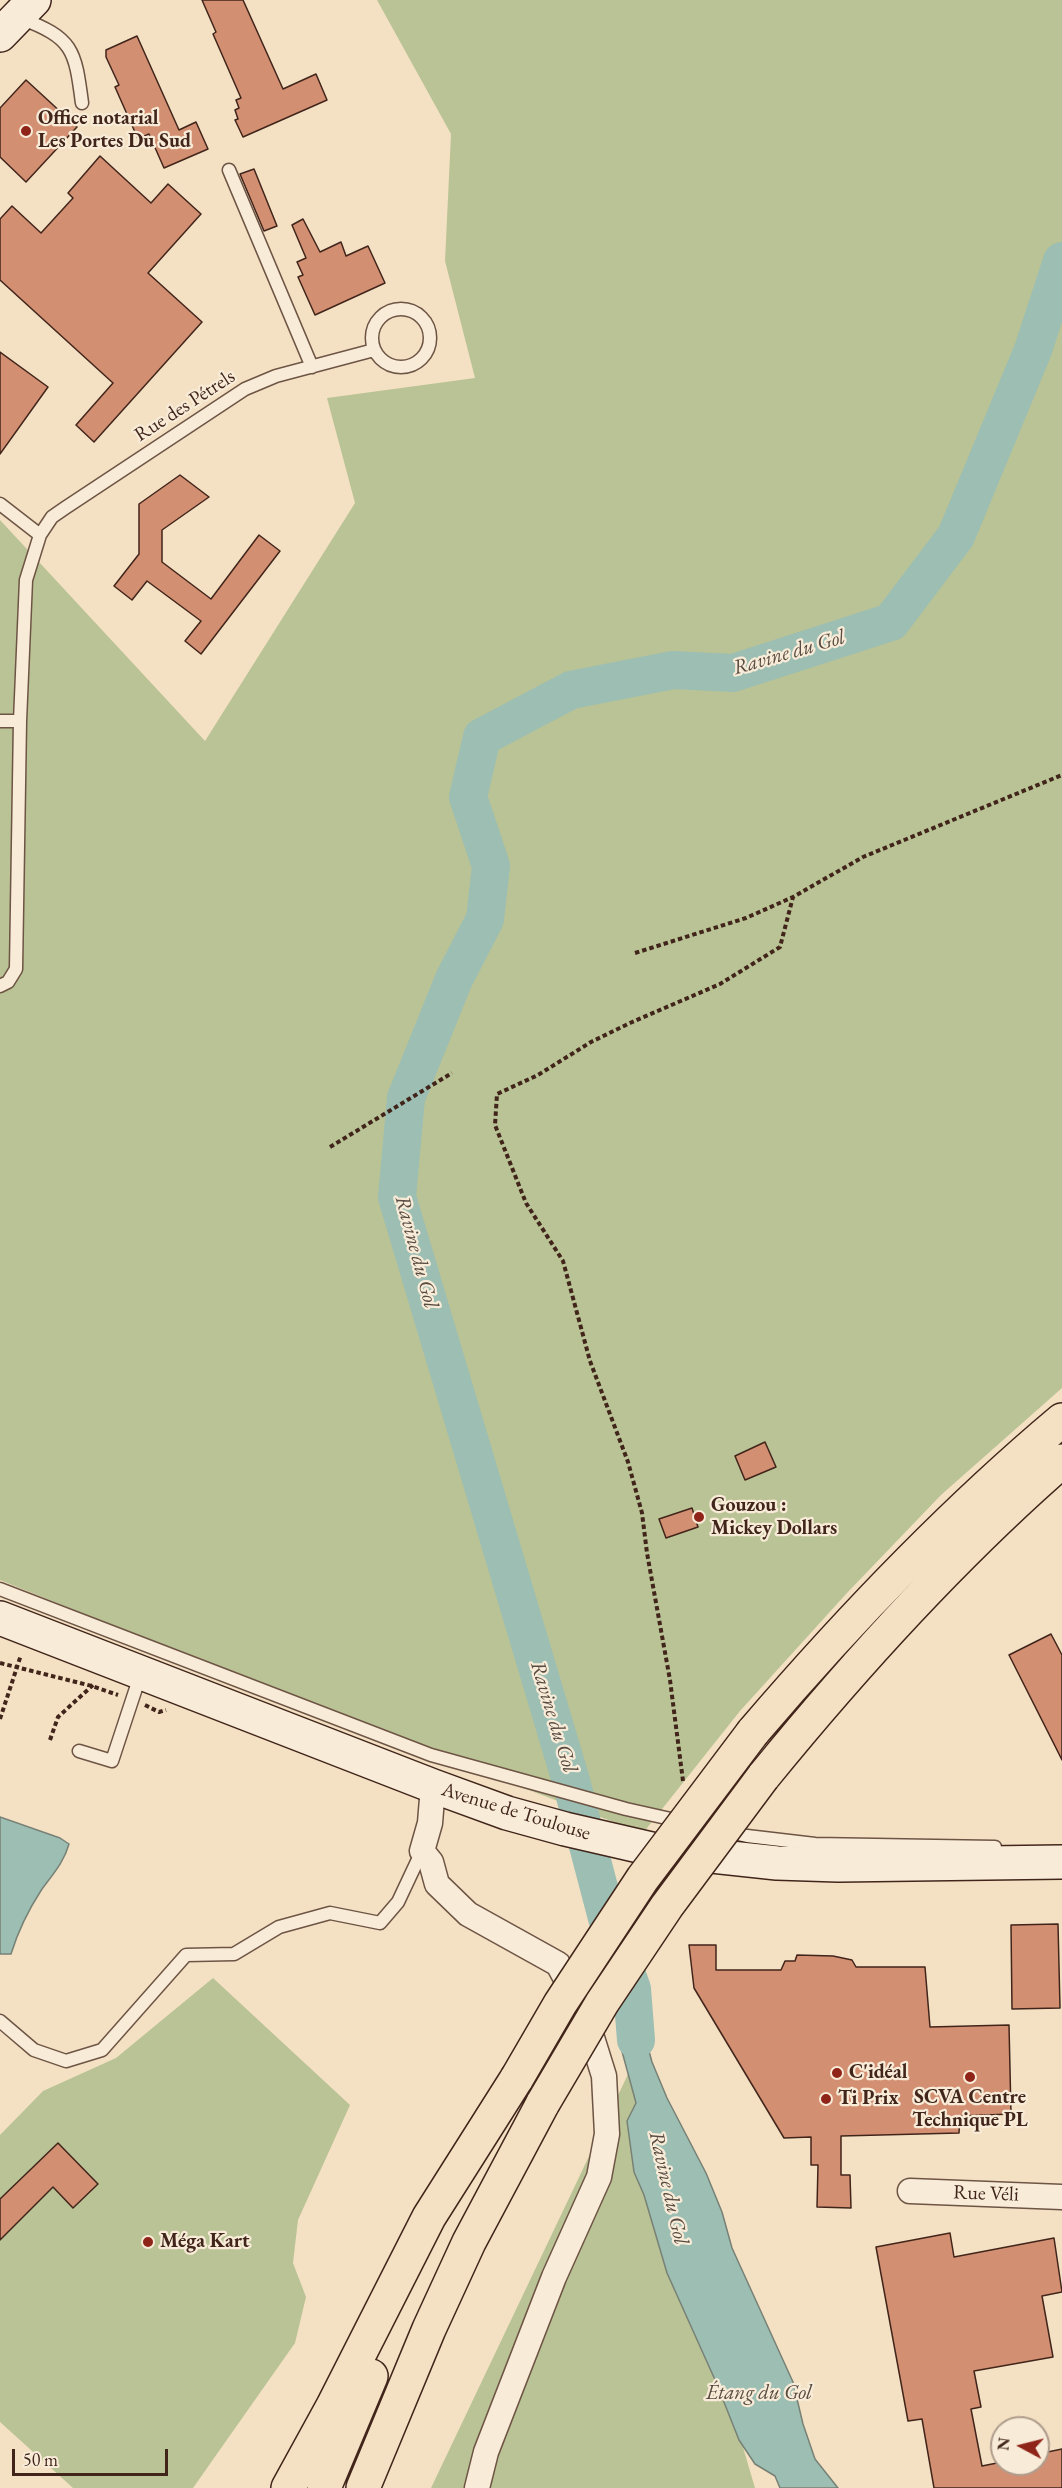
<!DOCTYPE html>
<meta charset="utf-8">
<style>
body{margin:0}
#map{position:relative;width:1062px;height:2488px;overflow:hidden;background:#f4e1c3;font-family:"EB Garamond",serif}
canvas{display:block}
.north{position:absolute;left:990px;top:2416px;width:60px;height:60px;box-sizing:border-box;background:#f8ecd8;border:2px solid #af9c8c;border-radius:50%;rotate:277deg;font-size:16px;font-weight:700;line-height:24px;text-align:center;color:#41251b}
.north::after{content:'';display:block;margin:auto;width:21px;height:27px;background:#8f2418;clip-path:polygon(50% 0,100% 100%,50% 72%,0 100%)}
.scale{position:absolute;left:12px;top:2449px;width:156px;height:27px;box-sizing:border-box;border:3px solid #41251b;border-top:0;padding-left:8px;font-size:18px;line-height:21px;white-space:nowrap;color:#41251b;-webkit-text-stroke:4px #f8ecd8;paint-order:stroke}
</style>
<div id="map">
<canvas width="1062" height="2488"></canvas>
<div class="north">N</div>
<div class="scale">50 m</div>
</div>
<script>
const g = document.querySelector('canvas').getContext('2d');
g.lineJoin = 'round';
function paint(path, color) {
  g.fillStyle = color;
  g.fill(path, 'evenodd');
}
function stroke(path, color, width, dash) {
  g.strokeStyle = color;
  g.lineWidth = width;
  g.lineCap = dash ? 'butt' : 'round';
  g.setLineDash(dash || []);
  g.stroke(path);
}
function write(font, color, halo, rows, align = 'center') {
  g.font = font + ' "EB Garamond",serif';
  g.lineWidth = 4.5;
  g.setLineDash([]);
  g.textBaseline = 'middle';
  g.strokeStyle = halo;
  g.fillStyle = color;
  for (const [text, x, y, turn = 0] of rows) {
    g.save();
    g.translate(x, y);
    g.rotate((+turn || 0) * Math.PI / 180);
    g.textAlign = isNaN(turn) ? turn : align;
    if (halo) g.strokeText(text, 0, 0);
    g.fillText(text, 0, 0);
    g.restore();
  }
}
const green = new Path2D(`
 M377 0H1062V1388L941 1495 846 1594 740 1711 643 1833 401 1742 0 1580V520L205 741 355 503 327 398 475 378 445 261 451 134Z
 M213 1978 350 2105 298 2220 293 2263 306 2297 295 2343 193 2488H73L0 2422V2135L43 2091 116 2058Z
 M631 2068 755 2488H431Z`);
const water = new Path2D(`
 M0 1817 60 1838 69 1844C64 1862 53 1874 42 1889 29 1909 18 1931 11 1954H0Z
 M632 1989 652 2062 667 2098 706 2173 722 2212 732 2248 793 2382 803 2424 815 2459 838 2488H780L775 2476 755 2464 739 2440 716 2382 667 2273 644 2195 634 2172 627 2121 636 2103 620 2044 625 2013Z`);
const river = new Path2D(`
 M636 2040 632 1989 607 1918 571 1781 397 1197 406 1098 454 979 485 919 491 866 468 797 482 737 571 690 673 670 733 673 891 622 956 536 1033 350 1062 261`);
const building = new Path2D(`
 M202 0H243L283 89 316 74 327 100 243 137 235 120 238 119 235 110 239 108 236 100 241 98 213 34 216 32Z
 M137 36 179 130 196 122 208 149 164 168 149 134 138 139 115 87 119 85 106 57V50Z
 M26 80 77 127 26 182 0 157V108Z
 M100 156 151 203 168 184 201 214 148 273 202 322 94 442 76 425 113 383 0 280V219L12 206 41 233 73 198 68 193Z
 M254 169 277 226 264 231 240 174Z
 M303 219 320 252 341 242 346 256 368 246 385 283 315 315 298 277 303 275 297 262 306 258 292 225Z
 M0 352 48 387 0 454Z
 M180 475 209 497 162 530V562L211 599 259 535 280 551 201 654 185 641 201 621 147 581 132 600 114 586 139 554V504Z
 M765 1442 776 1467 745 1480 735 1456Z
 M692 1508 698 1527 666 1538 659 1519Z
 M1051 1634 1062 1655V1760L1009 1655Z
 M1058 1924 1060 2008 1012 2009 1011 1925Z
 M689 1945H716V1970H781L785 1961H795L797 1955 833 1956 852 1960 856 1967H925L930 2027 1009 2025 1011 2114 960 2116 959 2133 841 2136V2175H850L851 2208 817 2207 818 2165H811V2137L784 2138 694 1988Z
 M58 2143 98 2184 73 2208 53 2187 0 2240V2199Z
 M950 2233 954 2257 1054 2238 1062 2292 1042 2296 1053 2357 974 2371 981 2407 971 2409 982 2466 1002 2462V2464H1038V2454L1062 2449V2488H934L922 2419 908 2421 876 2247Z`);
const path = new Path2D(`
 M635 953 746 918 793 897 863 857 1062 775
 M330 1147 452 1073
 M0 1663 92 1686 118 1695
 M145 1705 159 1712 166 1710
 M0 1719 21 1655
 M50 1740 58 1717 93 1685
 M683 1781 670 1680 647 1553 642 1513 628 1462 590 1361 563 1261 526 1203 495 1125 497 1094 538 1075 591 1042 630 1023 720 984 780 947 793 897`);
const service = new Path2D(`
 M20 18C73 38 75 49 82 103
 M229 170 312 367
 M372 338a29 29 0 1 1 58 0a29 29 0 1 1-58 0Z
 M0 504 40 535
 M0 721H20
 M0 986 8 982 16 969 20 721 26 580 40 535 52 517 65 508 245 389 276 376 374 350
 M0 1589 431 1755 626 1809 747 1836 815 1844 995 1847
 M79 1751 112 1761 141 1673
 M0 2021 34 2050 66 2061 102 2050 186 1955 234 1954 279 1927 330 1913 380 1923 398 1902 422 1851`);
const minor = new Path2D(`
 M433 1786 430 1823 422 1851 431 1862 437 1884 468 1914 558 1964 584 2012 604 2076 607 2134 599 2177 554 2277 486 2452 477 2488
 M910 2191 1062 2197`);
const secondary = new Path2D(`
 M0 35 34 0
 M0 1618 433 1786 507 1813 565 1829 656 1850 777 1863 838 1865 1062 1862`);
const trunk = new Path2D(`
 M753 1732C848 1621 950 1514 1062 1420
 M763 1777C855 1664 952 1557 1062 1461
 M288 2488 333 2406 429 2217 517 2078
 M324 2488 371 2376
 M363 2488 429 2329 469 2242 543 2103`);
const trunkBridge = new Path2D(`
 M517 2078 560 2004 643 1878 753 1732
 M543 2103 602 2003 667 1906 763 1777`);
const markers = [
 [26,131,6,"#8f2418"],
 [699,1517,6,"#8f2418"],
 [837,2073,6,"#8f2418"],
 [970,2077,6,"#8f2418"],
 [826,2099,6,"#8f2418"],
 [148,2242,6,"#8f2418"]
];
const poiNames = [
 ["Office notarial",38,119],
 ["Les Portes Du Sud",38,142],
 ["Gouzou :",711,1506],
 ["Mickey Dollars",711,1529],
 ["C'idéal",849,2073],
 ["SCVA Centre",970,2098,"center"],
 ["Technique PL",970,2121,"center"],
 ["Ti Prix",838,2099],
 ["Méga Kart",160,2242]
];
const streetNames = [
 ["Rue des Pétrels",185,406,-33],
 ["Avenue de Toulouse",516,1812,17],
 ["Rue Véli",986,2194,2]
];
const waterNames = [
 ["Ravine du Gol",789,653,-16],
 ["Ravine du Gol",416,1252,75],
 ["Ravine du Gol",553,1717,73],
 ["Ravine du Gol",668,2188,77],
 ["Étang du Gol",759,2393]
];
paint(green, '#bac395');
paint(water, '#9cbeb3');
stroke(water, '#788176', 1.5);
stroke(river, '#9cbeb3', 38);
paint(building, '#d38f72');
stroke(building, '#41251b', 1.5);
stroke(service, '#6e5445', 15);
stroke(minor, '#6e5445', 27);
stroke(secondary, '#41251b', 36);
stroke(trunk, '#41251b', 36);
stroke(path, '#41251b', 4, [4.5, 3]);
stroke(service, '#f8ecd8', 12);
stroke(minor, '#f8ecd8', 24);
stroke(secondary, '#f8ecd8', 33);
stroke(trunk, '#f4e1c3', 33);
stroke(trunkBridge, '#41251b', 36, []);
stroke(trunkBridge, '#f4e1c3', 33);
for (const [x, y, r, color] of markers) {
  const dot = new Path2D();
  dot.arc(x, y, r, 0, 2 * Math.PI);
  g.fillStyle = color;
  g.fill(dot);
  stroke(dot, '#f8ecd8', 2);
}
write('bold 20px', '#41251b', '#f8ecd8', poiNames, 'left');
write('20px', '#41251b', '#f8ecd8', streetNames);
write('italic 21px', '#584b41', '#f8ecd8', waterNames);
</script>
